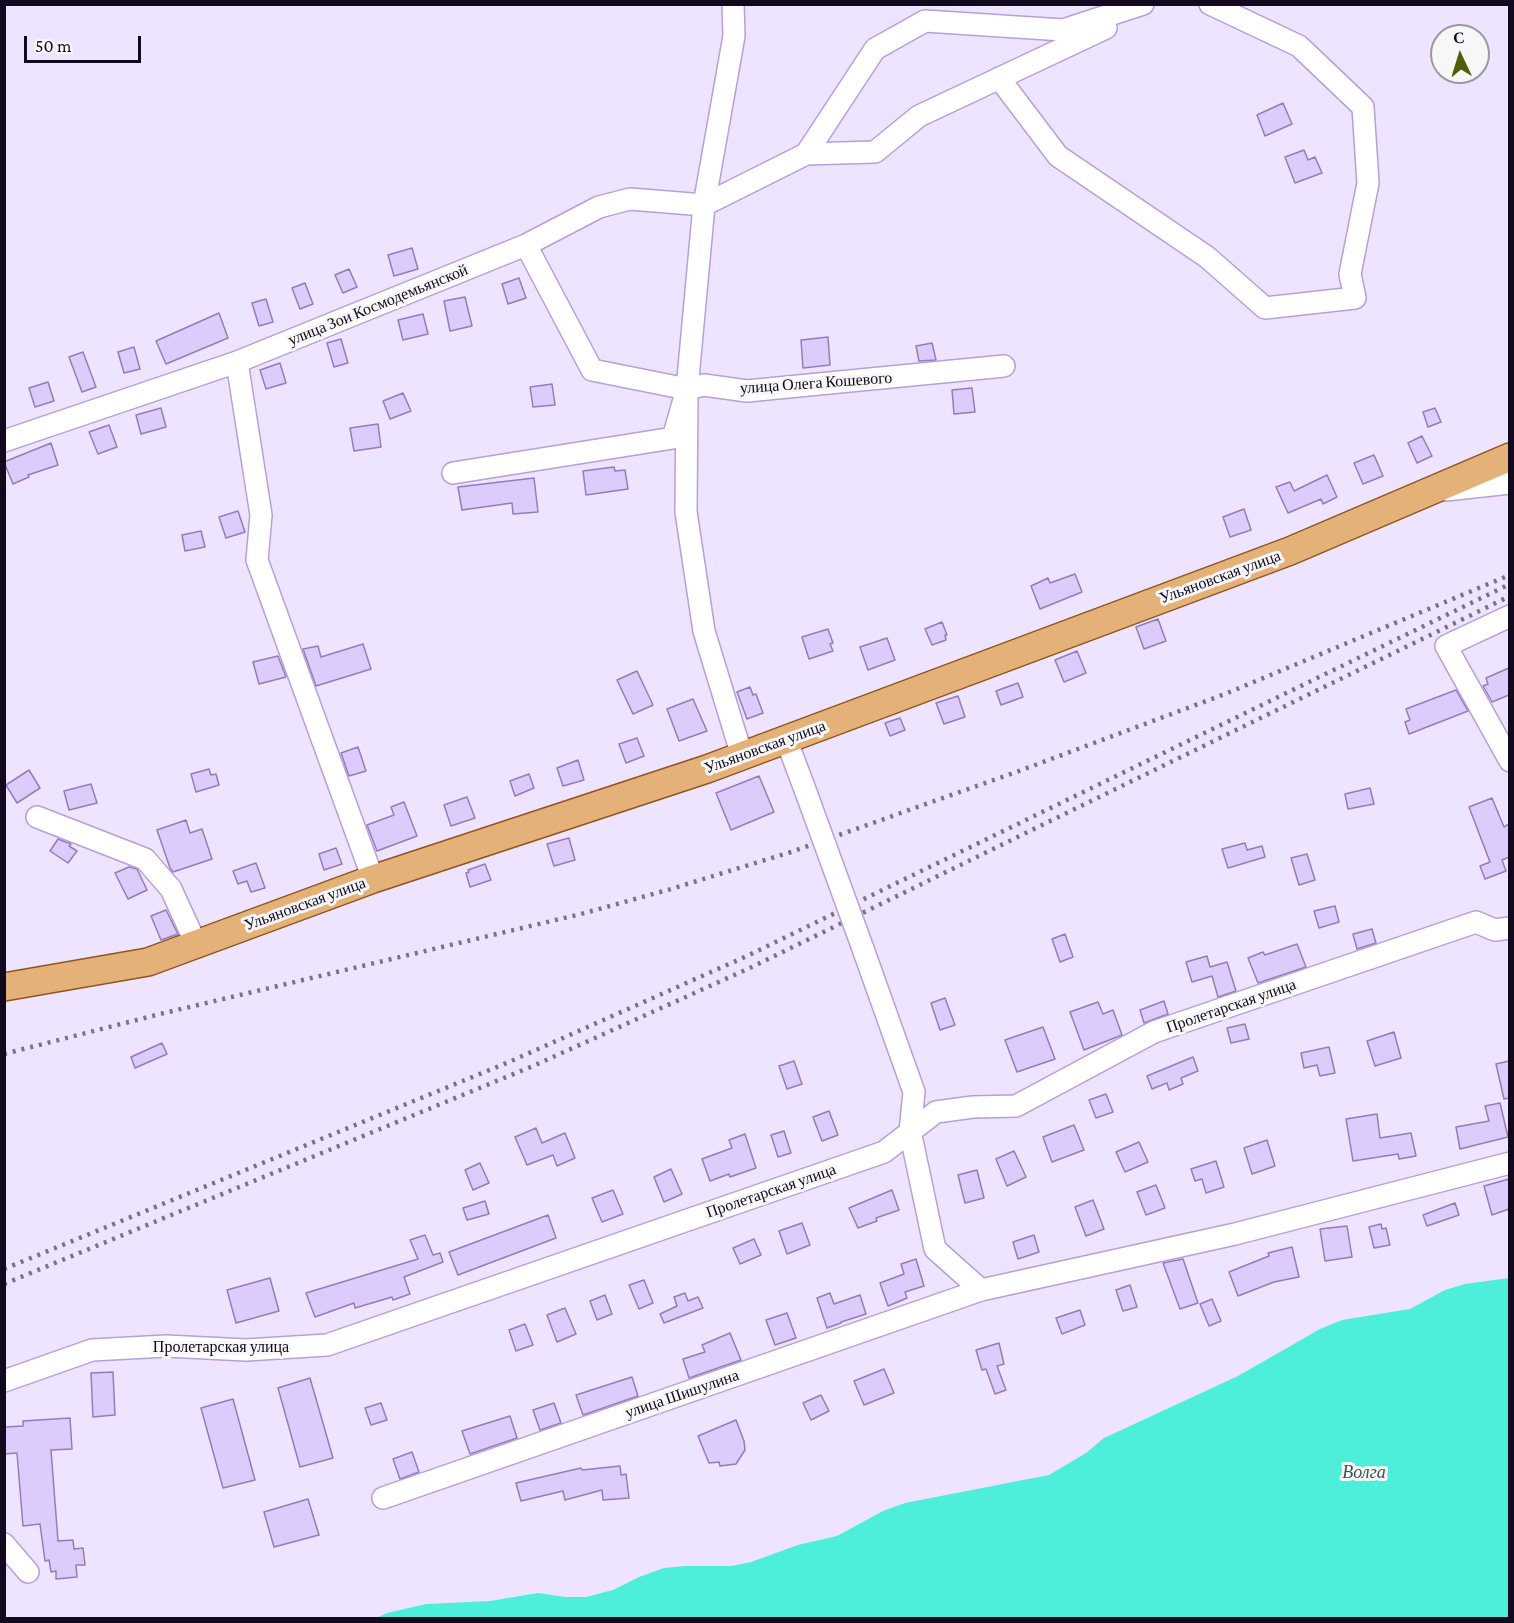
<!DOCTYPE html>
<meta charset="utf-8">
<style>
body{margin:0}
#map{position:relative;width:1514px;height:1623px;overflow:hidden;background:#eee4ff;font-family:"Crimson Pro",serif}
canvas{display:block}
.frame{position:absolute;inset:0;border:6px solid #13091f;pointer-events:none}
.north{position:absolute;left:1430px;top:24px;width:60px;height:60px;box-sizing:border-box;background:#f7f7f7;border:2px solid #9c98a1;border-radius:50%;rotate:356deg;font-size:16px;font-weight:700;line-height:24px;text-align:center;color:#13091f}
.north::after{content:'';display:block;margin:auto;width:21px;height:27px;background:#4d6007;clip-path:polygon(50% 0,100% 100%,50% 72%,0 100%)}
.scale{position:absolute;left:24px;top:36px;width:117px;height:27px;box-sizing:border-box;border:3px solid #13091f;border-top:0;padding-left:8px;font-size:18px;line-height:21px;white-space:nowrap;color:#13091f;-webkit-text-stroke:4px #f7f7f7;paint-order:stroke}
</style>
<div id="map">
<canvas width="1514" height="1623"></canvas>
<div class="frame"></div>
<div class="north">С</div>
<div class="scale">50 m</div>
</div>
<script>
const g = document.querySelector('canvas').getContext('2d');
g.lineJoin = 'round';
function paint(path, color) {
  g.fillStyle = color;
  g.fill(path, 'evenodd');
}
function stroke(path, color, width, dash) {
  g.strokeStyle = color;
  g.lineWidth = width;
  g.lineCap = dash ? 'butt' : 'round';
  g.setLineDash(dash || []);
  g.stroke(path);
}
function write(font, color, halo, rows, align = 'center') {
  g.font = font + ' "Crimson Pro",serif';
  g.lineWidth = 6;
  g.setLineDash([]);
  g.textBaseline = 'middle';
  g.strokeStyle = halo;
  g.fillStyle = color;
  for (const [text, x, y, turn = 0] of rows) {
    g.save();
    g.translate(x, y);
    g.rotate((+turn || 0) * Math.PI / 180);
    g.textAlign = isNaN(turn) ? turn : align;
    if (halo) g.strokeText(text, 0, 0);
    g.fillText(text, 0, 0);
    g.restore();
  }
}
const water = new Path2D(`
 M1509 1278V1618H376L387 1613 426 1604 490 1601 538 1593 565 1597H586L613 1590 639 1577 664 1568 685 1566H732L751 1562 798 1545 837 1536 883 1511 905 1503 1049 1475 1086 1453 1104 1438 1238 1376 1320 1329 1342 1320 1410 1309 1445 1290 1465 1284Z`);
const building = new Path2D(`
 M1283 103 1292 124 1265 136 1257 115Z
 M1304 150 1308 160 1315 157 1322 173 1295 183 1285 157Z
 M412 248 418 269 394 276 388 255Z
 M349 269 357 287 343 293 335 275Z
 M519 278 526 298 508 304 502 284Z
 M305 283 313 304 300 309 292 288Z
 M465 297 472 326 450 331 444 301Z
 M266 299 273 322 259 326 252 303Z
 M219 313 228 338 166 364 156 341Z
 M423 314 428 334 403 340 398 320Z
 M828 337 830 365 803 368 801 340Z
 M341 339 348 363 334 367 327 343Z
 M932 343 936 360 919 361 916 346Z
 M134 347 140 369 124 373 118 352Z
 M83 352 96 387 82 392 69 357Z
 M280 363 286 383 266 389 260 370Z
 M48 382 54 401 35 407 29 388Z
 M552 384 555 405 533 407 530 387Z
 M972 388 975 412 954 414 952 390Z
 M403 393 411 411 390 419 383 401Z
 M161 408 166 427 141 434 136 415Z
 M1435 408 1441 422 1428 427 1423 412Z
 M378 424 381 447 354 451 350 428Z
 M109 425 117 447 98 454 89 432Z
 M1422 436 1432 456 1417 463 1408 443Z
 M51 443 58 465 28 475 29 477 13 484 4 462Z
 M1374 455 1383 476 1363 484 1354 463Z
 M614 467 615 471 625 470 628 489 586 495 583 471Z
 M1327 475 1337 497 1323 504 1321 499 1288 513 1276 487 1290 482 1294 491Z
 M534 478 538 512 513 514 512 503 462 510 458 487Z
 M1244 509 1251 530 1230 537 1223 517Z
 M238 511 245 532 226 538 219 517Z
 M201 531 205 547 185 551 182 535Z
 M1075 574 1082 592 1040 609 1031 586 1048 578 1050 583Z
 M1158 619 1166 641 1144 649 1136 627Z
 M942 622 947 635H945L946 640 932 645 925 629Z
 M828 629 833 643 830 644 833 651 809 659 802 637Z
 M887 638 895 660 868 670 860 647Z
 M363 644 371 669 316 686 303 649 318 646 321 657Z
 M1077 651 1086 673 1064 682 1055 660Z
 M278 656 286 677 259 684 253 662Z
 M1509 668V695L1492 702 1483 686 1488 684 1486 678Z
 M637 671 653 705 633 714 617 680Z
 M1018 683 1023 697 1001 705 996 691Z
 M750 687 753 695 756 694 763 713 747 719 737 692Z
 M1456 690 1468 711 1409 734 1405 722 1410 720 1406 709Z
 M958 696 965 717 944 724 936 703Z
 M693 699 707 731 679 741 667 709Z
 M900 718 905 730 890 736 885 723Z
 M637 738 644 756 626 763 619 744Z
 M358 747 366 771 349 776 341 753Z
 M578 760 584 780 563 786 557 768Z
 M209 769 211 775 216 774 219 785 196 792 191 774Z
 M29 770 40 788 17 803 6 785Z
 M529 774 534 788 515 796 510 781Z
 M759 776 774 812 731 830 716 793Z
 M91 784 97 803 69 810 64 791Z
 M1370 788 1374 804 1348 809 1345 794Z
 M467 797 475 818 451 826 444 805Z
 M1492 798 1504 827 1509 824V857L1502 860 1506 871 1485 879 1480 866 1490 862 1469 807Z
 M404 802 417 836 377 851 367 825 394 815 391 807Z
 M186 820 190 833 202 829 212 859 173 872 170 868 157 830Z
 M569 838 575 860 554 866 547 844Z
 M58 839 71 844 69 846 77 851 68 863 50 851Z
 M1245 843 1247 850 1262 846 1265 857 1228 868 1222 849Z
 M336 848 342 864 324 870 319 854Z
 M1307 854 1315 880 1299 885 1291 858Z
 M256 863 265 888 251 892 247 881 238 884 233 871Z
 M485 864 491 880 470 887 466 873 469 872 468 870Z
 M129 867 137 869 147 890 128 899 115 873Z
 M1335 906 1339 922 1319 928 1314 911Z
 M166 910 178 934 161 940 151 916Z
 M1372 929 1376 943 1357 949 1353 934Z
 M1065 934 1073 957 1060 962 1052 939Z
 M1297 944 1306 967 1258 983 1248 958 1263 952 1265 955Z
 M1207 956 1210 967 1227 962 1236 991 1218 997 1212 976 1192 982 1186 962Z
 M945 998 955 1025 940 1030 931 1003Z
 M1164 1001 1168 1014 1144 1023 1140 1010Z
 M1098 1002 1103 1014 1113 1010 1122 1035 1084 1050 1070 1012Z
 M1245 1024 1249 1039 1231 1043 1227 1028Z
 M1043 1027 1055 1059 1017 1072 1005 1040Z
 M1394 1032 1401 1058 1375 1066 1367 1041Z
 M162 1043 167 1054 135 1068 131 1057Z
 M1329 1047 1335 1073 1320 1076 1317 1065 1304 1068 1301 1053Z
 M1193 1057 1198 1071 1181 1078 1183 1084 1169 1090 1167 1083 1152 1089 1147 1076Z
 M794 1061 802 1084 787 1089 779 1066Z
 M1509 1061V1098L1504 1099 1496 1064Z
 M1106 1094 1113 1112 1096 1118 1089 1100Z
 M1500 1103 1508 1137 1460 1149 1456 1127 1489 1121 1485 1106Z
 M829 1111 838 1135 822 1141 813 1117Z
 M1377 1114 1380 1138 1411 1133 1416 1156 1399 1159 1398 1154 1353 1161 1346 1119Z
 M1074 1125 1084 1150 1052 1162 1043 1137Z
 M536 1128 542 1143 565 1133 575 1158 557 1166 553 1155 527 1165 515 1137Z
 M784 1131 791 1153 778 1157 771 1135Z
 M745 1134 756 1168 730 1177 729 1174 710 1181 702 1159 732 1148 729 1140Z
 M1267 1140 1275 1166 1252 1174 1244 1148Z
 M1139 1142 1148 1162 1125 1172 1116 1152Z
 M1014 1151 1026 1177 1007 1186 996 1159Z
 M1216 1161 1224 1187 1206 1193 1202 1179 1195 1181 1191 1169Z
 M480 1163 489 1183 473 1190 465 1170Z
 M671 1169 682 1194 664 1202 654 1177Z
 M977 1170 984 1198 965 1203 958 1175Z
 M1509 1179V1209L1492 1215 1484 1186Z
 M1156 1185 1165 1208 1146 1215 1137 1192Z
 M613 1190 623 1214 602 1222 592 1198Z
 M892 1190 899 1210 876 1218 877 1221 858 1228 849 1208Z
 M1093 1200 1104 1229 1086 1236 1075 1207Z
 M485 1201 489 1214 467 1220 463 1208Z
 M1455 1203 1459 1215 1427 1226 1423 1215Z
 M548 1215 556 1238 458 1275 449 1252Z
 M802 1223 810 1245 787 1254 779 1231Z
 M1381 1224 1382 1229 1386 1228 1390 1245 1374 1248 1369 1227Z
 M1347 1226 1352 1257 1325 1261 1320 1229Z
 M425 1235 433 1255 440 1253 443 1262 404 1277 410 1294 393 1300 392 1297 355 1308 354 1303 315 1317 306 1293 418 1259 410 1240Z
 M1034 1235 1039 1252 1018 1259 1013 1242Z
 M754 1239 761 1255 740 1264 733 1248Z
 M1292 1247 1299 1277 1274 1282 1238 1296 1229 1272 1269 1256 1268 1253Z
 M916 1259 924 1286 905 1292 907 1298 888 1306 880 1283 904 1274 901 1264Z
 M1183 1259 1198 1303 1180 1309 1163 1263Z
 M270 1278 279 1311 236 1323 227 1290Z
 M644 1280 653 1303 639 1309 629 1285Z
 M1130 1285 1137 1307 1123 1311 1116 1290Z
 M685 1293 688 1301 698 1297 703 1308 664 1323 660 1314 677 1306 674 1297Z
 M830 1293 834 1304 860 1295 866 1314 841 1322V1323L827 1328 817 1298Z
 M605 1295 612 1314 597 1320 590 1301Z
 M1212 1299 1221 1321 1209 1326 1200 1304Z
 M565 1308 576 1334 557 1342 547 1315Z
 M1080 1310 1085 1325 1062 1334 1056 1318Z
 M787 1313 796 1338 775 1345 766 1320Z
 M525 1324 533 1345 516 1351 509 1330Z
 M730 1333 741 1360 689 1378 683 1359 705 1352 702 1345Z
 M999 1343 1004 1364 997 1366 1006 1390 995 1394 986 1369 982 1370 976 1350Z
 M884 1369 894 1393 864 1405 854 1381Z
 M113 1372 115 1415 93 1417 91 1373Z
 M632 1377 638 1396 583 1415 576 1395Z
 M310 1378 333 1458 300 1467 278 1388Z
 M821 1395 829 1411 811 1420 803 1403Z
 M233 1399 255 1480 223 1488 201 1408Z
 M381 1403 387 1420 371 1425 365 1408Z
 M554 1403 561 1423 540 1430 533 1410Z
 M510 1416 517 1438 470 1454 462 1431Z
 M70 1418 72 1449 51 1450 58 1541 73 1540 74 1549 83 1548 85 1565H76L77 1577 56 1579V1571L51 1572 49 1560 45 1561 40 1524 23 1526 17 1453 4 1454V1427L23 1426V1421Z
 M736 1420 744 1441 745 1450 736 1464 720 1466 719 1462 709 1463 698 1436Z
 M412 1452 419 1472 400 1479 393 1459Z
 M620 1466 621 1475 626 1474 629 1498 603 1500 602 1490 565 1500 563 1491 521 1501 516 1483 581 1468 582 1470Z
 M308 1499 319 1535 274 1547 264 1512Z`);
const minor = new Path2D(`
 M733 4 734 36 704 205 687 389 686 512 704 631 742 756
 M999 78 1058 156 1207 257 1265 308 1355 298 1350 274 1368 183 1363 107 1299 46 1210 4
 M806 154 875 152 919 116 1106 28
 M526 245 599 207 630 199 704 205 806 154 875 49 925 21 1063 30 1143 4
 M237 362 261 515 257 560 373 879
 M4 441 237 362 526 245 592 370 687 389
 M453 473 673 438 687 389 704 385 747 391 1004 366
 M1446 490 1510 483
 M1510 616 1446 646 1510 761
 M786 739 807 795
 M37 817 145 859 171 889 196 944
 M862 946 914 1092 910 1131 935 1249 981 1290
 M4 1381 92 1350 166 1346 246 1350 327 1345 884 1152 936 1112 973 1107 1016 1106 1154 1032 1476 922 1495 930 1510 928
 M383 1498 981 1290 1235 1234 1510 1163
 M4 1544 28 1572`);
const major = new Path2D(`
 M4 987 148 962 373 879 707 769 1290 551 1510 457`);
const rail = new Path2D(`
 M4 1054 160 1014 581 914 671 889 791 852 1019 771 1225 694 1510 575
 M4 1269 509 1062 747 956 1510 584
 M4 1284 533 1066 752 967 1510 596`);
const minorBridge = new Path2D(`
 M807 795 862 946`);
const streetNames = [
 ["улица Зои Космодемьянской",378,305,-22],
 ["улица Олега Кошевого",816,383,-4],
 ["Ульяновская улица",1220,577,-20],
 ["Ульяновская улица",765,747,-20],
 ["Ульяновская улица",305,904,-20],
 ["Пролетарская улица",1231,1006,-19],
 ["Пролетарская улица",771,1191,-19],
 ["Пролетарская улица",221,1347],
 ["улица Шишулина",682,1394,-19]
];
const waterNames = [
 ["Волга",1364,1472]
];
paint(water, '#4defda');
paint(building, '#ddcbfb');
stroke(building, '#957cb8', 1.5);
stroke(minor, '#b79edc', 24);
stroke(major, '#8f551e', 30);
stroke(minor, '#fff', 21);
stroke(major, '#e4b278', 27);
stroke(rail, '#7a7088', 4.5, [3, 6]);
stroke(minorBridge, '#b79edc', 24, []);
stroke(minorBridge, '#fff', 21);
write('16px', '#13091f', '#f7f7f7', streetNames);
write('italic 18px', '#345550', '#f7f7f7', waterNames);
</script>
